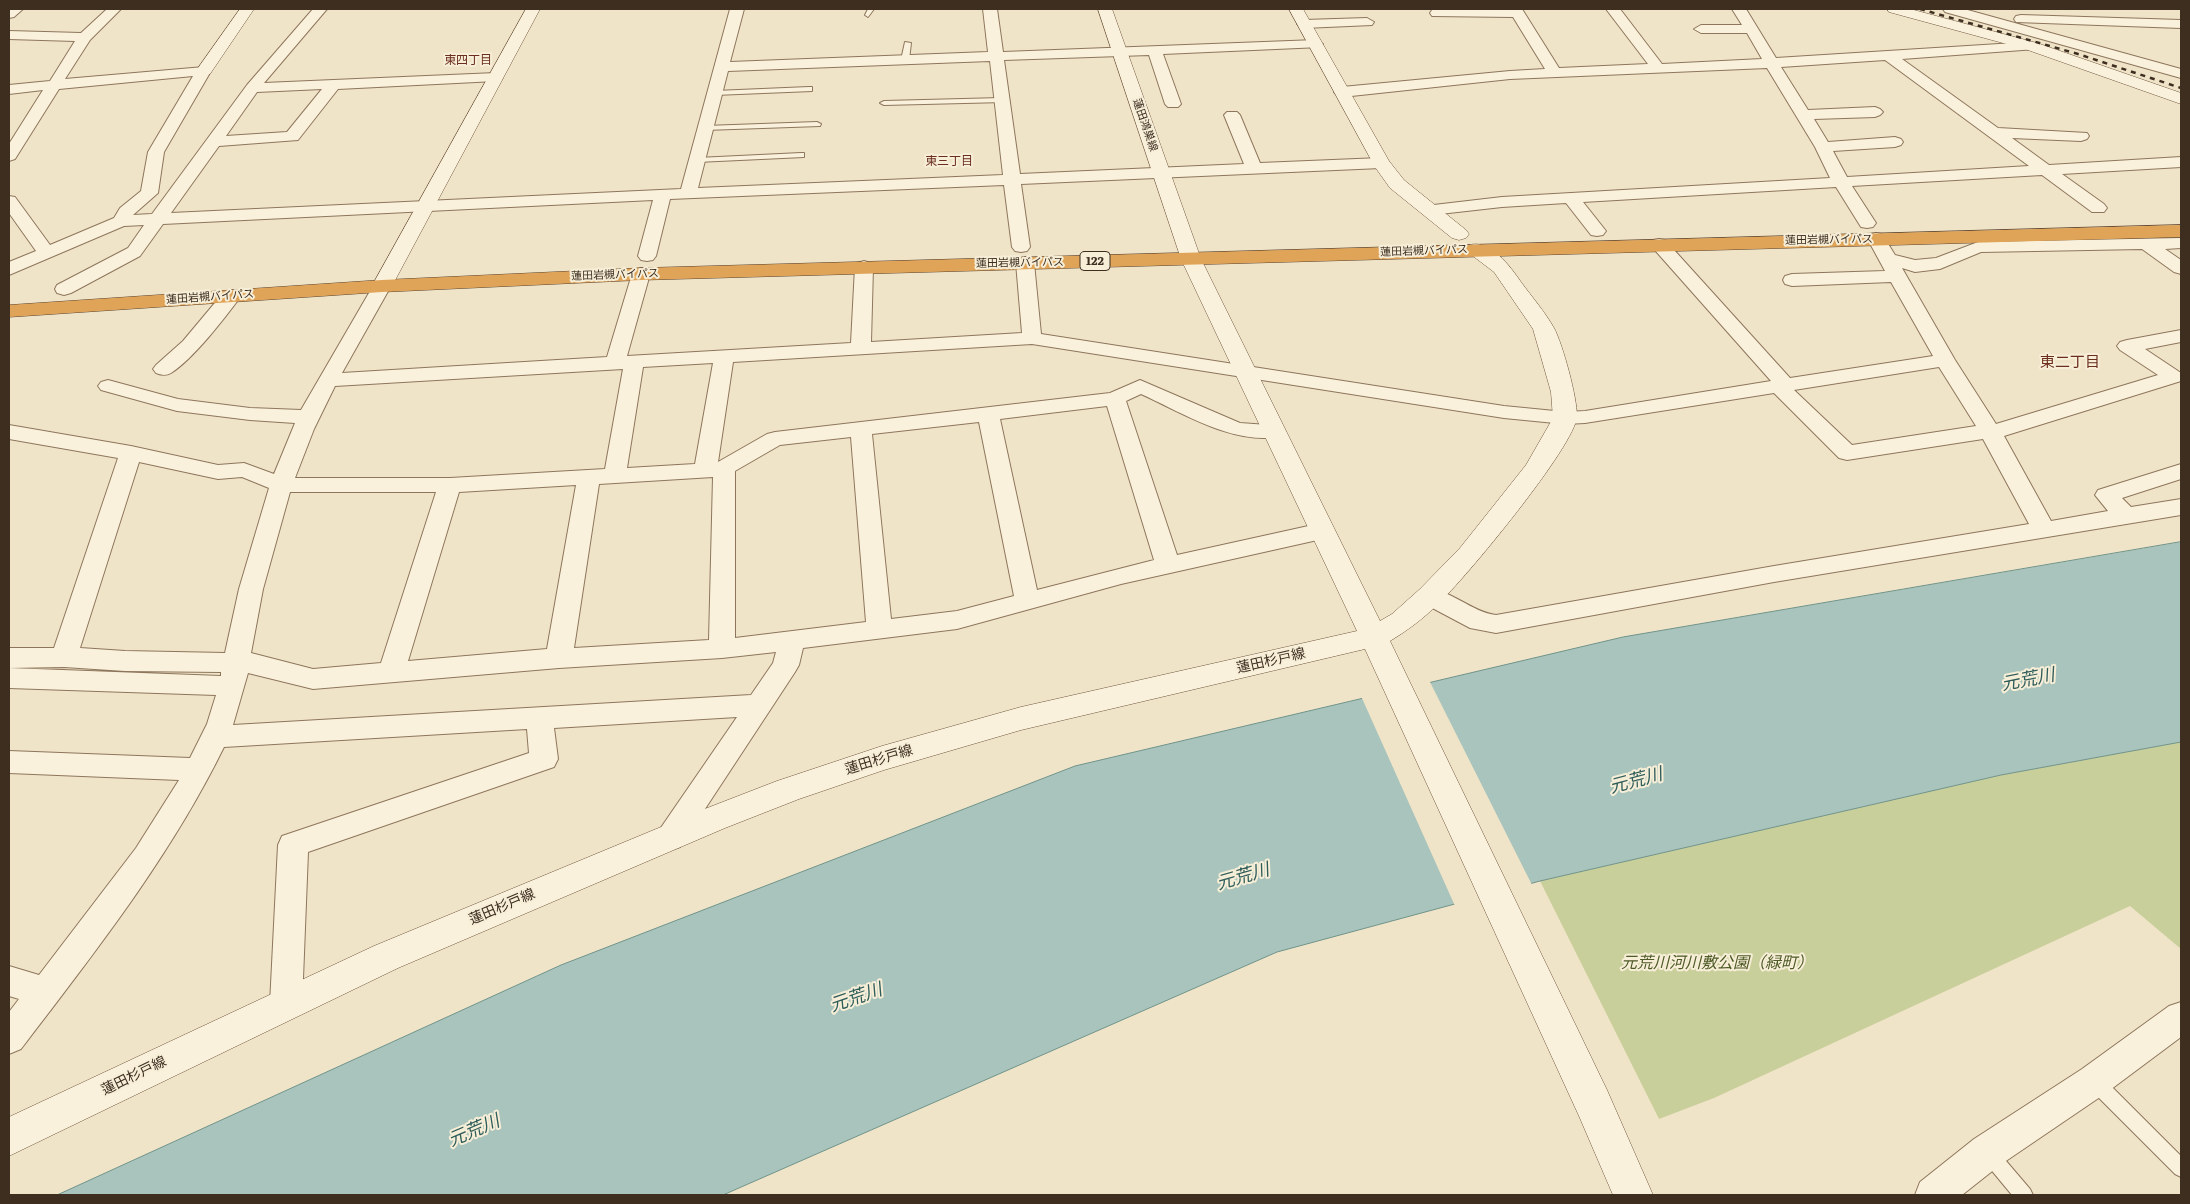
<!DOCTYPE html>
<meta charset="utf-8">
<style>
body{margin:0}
#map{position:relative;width:2190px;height:1204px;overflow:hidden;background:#f0e4c8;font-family:Literata,serif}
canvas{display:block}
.frame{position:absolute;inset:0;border:10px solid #3d2e20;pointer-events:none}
</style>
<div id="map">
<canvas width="2190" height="1204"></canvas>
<div class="frame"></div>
</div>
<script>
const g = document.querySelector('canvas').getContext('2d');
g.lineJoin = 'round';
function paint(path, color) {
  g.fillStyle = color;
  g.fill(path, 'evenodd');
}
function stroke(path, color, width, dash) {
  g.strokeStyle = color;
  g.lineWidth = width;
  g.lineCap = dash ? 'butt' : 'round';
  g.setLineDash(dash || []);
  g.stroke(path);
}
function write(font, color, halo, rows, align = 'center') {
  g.font = font + ' Literata,"Noto Sans JP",serif';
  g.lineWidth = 4;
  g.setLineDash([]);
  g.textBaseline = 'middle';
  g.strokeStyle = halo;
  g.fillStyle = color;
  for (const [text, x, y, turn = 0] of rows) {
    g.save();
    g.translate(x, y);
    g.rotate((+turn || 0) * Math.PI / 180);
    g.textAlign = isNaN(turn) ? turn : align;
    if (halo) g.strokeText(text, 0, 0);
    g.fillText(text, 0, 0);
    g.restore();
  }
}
const green = new Path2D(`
 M2181 742V949L2130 906 1714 1098 1659 1119 1540 881 2001 775Z`);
const water = new Path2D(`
 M2181 542V742L2001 775 1540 881 1277 952 723 1195H57L561 965 1075 766 1623 637Z`);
const pier = new Path2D(`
 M1429 680 1532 885 1455 906 1361 696Z`);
const lane = new Path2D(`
 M868 9H874L868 17 865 15Z
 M905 42 911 43 909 60 905 62 901 60Z
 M809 87H812V91L715 95 711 93 715 91Z
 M1002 98 1006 100 1005 102 884 105 880 103 884 101Z
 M817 122 821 124 820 126 705 130 701 128 705 126Z
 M801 153H804V157L697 162 693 160 697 158Z
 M2094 1073 2100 1075 2181 1156V1177L2175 1174 2088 1087 2085 1081 2088 1075Z
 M1989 1145 1995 1148 2030 1189 2033 1195H2012L1983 1160 1980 1154 1983 1148Z`);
const street = new Path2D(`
 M9 9H23L14 17 9 18Z
 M107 9H121L90 40 65 79 204 67 209 68 211 71 164 152 158 193 133 215 152 214 247 85 313 9H327L264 83 496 73 501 74 503 77 501 80 496 81 338 89 298 140 219 146 171 213 681 189 730 9H744L730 62 988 52 983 9H997L1003 52 1316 40 1323 44 1321 47 1163 54 1181 104 1178 107H1168L1165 104 1149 55 1004 60 1020 174 1244 164 1224 115 1227 112H1237L1240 115 1260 163 1381 158 1387 160 1389 163 1387 166 1381 168 1021 184 1030 247 1027 251 1021 252 1015 251 1012 247 1004 185 670 199 656 256 653 260 647 261 641 260 638 256 653 200 163 224 140 256 71 293 64 295 57 293 55 289 57 285 128 248 144 225 124 226 9 275V262L36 251 9 213V196L15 197 50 245 114 218 120 208 141 191 148 152 193 76 59 89 15 159 9 161V144L43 90 9 94V85L50 81 75 41 9 39V31L81 33ZM990 61 1003 175 698 188 728 71ZM322 89 287 132 226 136 257 92Z
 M1437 9H1522L1559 68 1648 64 1606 9H1620L1662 64 1762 59 1747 33H1701L1694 29 1701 25H1742L1732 9H1746L1776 58 2031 42 2038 46 2036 49 1902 59 1998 128 2087 133 2089 136 2087 139 2081 141 2012 138 2049 165 2181 157V167L2062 174 2104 204 2107 208 2104 212H2092L2042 175 1852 186 1876 223 1873 227 1867 228 1861 227 1836 187 1583 202 1606 231 1603 235 1597 236 1591 235 1566 203 1502 207 1431 215 1425 214 1422 210 1425 206 1502 197 1830 178 1815 147 1767 68 1510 79 1342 97 1337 95 1334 92 1337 89 1342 87 1510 71 1545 69 1513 17 1432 16 1430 13 1432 10ZM1885 60 2029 166 1847 177 1833 151 1895 147 1901 145 1903 142 1901 139 1895 137 1828 142 1814 119 1875 117 1880 115 1883 112 1880 109 1875 107 1808 110 1781 67Z
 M1943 9H1964L2181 69V78L1945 12Z
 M2021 15 2181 20V28L2016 22 2014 19 2016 16Z
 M1367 18 1374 22 1372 25 1304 28 1297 24 1304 20Z
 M1876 233 1882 234 1895 255 1915 260 1936 258 1978 242 2181 238V248L2165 249 2181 260V274L2174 272 2142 249 1981 252 1940 269 1915 272 1902 268 1955 360 1996 424 2158 375 2120 350 2117 346 2120 342 2127 340 2181 330V342L2145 349 2181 373V381L2004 436 2051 521 2108 511 2095 495 2098 490 2181 464V479L2122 498 2131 507 2181 499V515L1774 582 1496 633 1470 628 1421 602 1418 596 1421 590C1443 583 1470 612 1496 615L1774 566 2029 524 1983 439 1847 460 1839 458 1774 393 1585 423 1565 424 1504 418 1032 344 733 362 718 462 767 434 775 432 1110 393 1140 380 1240 423 1282 426 1285 431 1282 436C1236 447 1181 412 1141 394L1126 401 1177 555 1322 523 1330 525 1334 531 1330 537 1322 539 1121 584 957 629 803 648 799 665 795 672 680 847 670 850 660 847 655 838 660 829 737 717 554 728 558 759 554 767 308 852 302 1004 298 1015 286 1019 274 1015 270 1004 278 845 282 836 529 753 527 729 224 747C170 857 95 952 21 1049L9 1054V1012L19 999 9 996V966L39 975 136 848 179 780 9 773V751L190 758 207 724 216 695 9 688V668L221 676V672L125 671 64 667 9 668V648H54L118 458 9 439V425L131 446 218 465 244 463 274 474 295 423 250 420 177 411 101 390 98 386 101 382 108 380 178 399 250 408 301 410 373 286 375 282 382 280 389 282 391 286 342 373 607 357 632 274 634 270 641 268 648 270 650 274 627 356 851 343 855 267 857 263 864 261 871 263 873 267 871 342 1022 333 1016 263 1018 259 1025 257 1032 259 1034 263 1041 334 1504 406 1565 412 1585 411 1771 381 1653 248 1650 244 1653 240 1659 239 1665 240 1790 378 1933 356 1891 282 1792 286 1785 284 1783 280 1785 276 1792 274 1885 271 1867 238 1870 234ZM713 363 695 464 627 468 643 367ZM1939 367 1976 426 1852 445 1794 390ZM623 369 605 469 450 478H295L314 429 335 386ZM1107 406 1154 560 1037 590 1000 419ZM979 422 1014 596 957 611 891 619 872 434ZM851 437 866 622 735 638V471L780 445ZM139 462 218 479 242 477 269 488 239 589 225 653 125 651 80 648ZM713 477 709 640 574 648 599 484ZM576 485 547 649 408 661 459 492ZM290 492H436L381 663 313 669 251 653 263 589ZM776 652 773 663 751 695 233 725 248 673 313 689 559 668 722 658Z
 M231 290 238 292 241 296C225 318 193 359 171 373 166 376 161 375 156 373L153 369 156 365 183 341 224 292Z
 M2181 1002V1037L2106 1093 2000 1165 1962 1195H1915L1920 1182 1974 1139 2082 1069 2169 1006Z`);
const secondary = new Path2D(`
 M240 9H254L210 74H198L196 71Z
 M526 9H540L392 286 389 290 382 292 375 290 372 286Z
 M1098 9H1112L1201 259 1380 621 1392 614 1420 589 1460 548 1526 465 1553 418 1551 392 1533 329 1494 272 1469 253 1466 249 1469 245C1490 239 1510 266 1521 282 1532 297 1545 312 1554 328 1563 345 1577 397 1577 416 1576 445 1464 580 1438 604 1423 619 1408 630 1390 641L1607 1090 1653 1195H1613L1579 1116 1365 649 1021 730 884 770 799 799 725 828 398 968 9 1156V1117L374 946 702 810 777 781 882 746 1021 707 1357 631 1181 259Z
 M1289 9H1303L1389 161 1404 180 1466 230 1469 234 1466 238 1459 240 1452 238 1390 188 1375 167Z
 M1887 9H1910L2037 43 2181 93V104L2025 49 1889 12Z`);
const highway = new Path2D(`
 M2181 225V237L641 280 382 292 9 317V305L382 280 641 268Z`);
const rail = new Path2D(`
 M1920 9 2078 54 2181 88`);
const farStreetnames = [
 ["蓮田鴻巣線",1145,125,71],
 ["蓮田岩槻バイパス",1829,240,-1],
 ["蓮田岩槻バイパス",1424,251,-2],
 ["蓮田岩槻バイパス",1020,263,-1],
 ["蓮田岩槻バイパス",615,275,-2],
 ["蓮田岩槻バイパス",210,297,-4]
];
const farNeighbourhoodnames = [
 ["東四丁目",468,60],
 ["東三丁目",949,161]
];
const shields = [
 [1095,261,30]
];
const shieldNames = [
 ["122",1095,261]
];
const streetNames = [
 ["蓮田杉戸線",1271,661,-13],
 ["蓮田杉戸線",879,760,-17],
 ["蓮田杉戸線",502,907,-23],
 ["蓮田杉戸線",134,1076,-26]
];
const neighbourhoodNames = [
 ["東二丁目",2070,363]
];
const nearParknames = [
 ["元荒川河川敷公園（緑町）",1717,963]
];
const nearWaternames = [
 ["元荒川",2028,680,-11],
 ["元荒川",1636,781,-15],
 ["元荒川",1243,877,-16],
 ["元荒川",856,998,-19],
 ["元荒川",474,1131,-23]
];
paint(green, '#c9cf9b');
paint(water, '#a9c4bc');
stroke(water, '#6f938a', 1);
paint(pier, '#f0e4c8');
stroke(lane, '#8d765c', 2);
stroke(street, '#8d765c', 2);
stroke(secondary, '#6f573f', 1);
stroke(highway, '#5b4430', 1);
paint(lane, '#faf1dc');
paint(street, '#faf1dc');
paint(secondary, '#faf1dc');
paint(highway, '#e0a458');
stroke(rail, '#3d2e20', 2.5, [5, 5]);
write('11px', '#3d2e20', '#f7eed8', farStreetnames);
write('12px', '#6b2e1e', '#f7eed8', farNeighbourhoodnames);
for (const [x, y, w] of shields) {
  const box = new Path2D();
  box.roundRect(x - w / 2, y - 9.5, w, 19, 4);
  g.fillStyle = '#f7eed8';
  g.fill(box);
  stroke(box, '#3d2e20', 1);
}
write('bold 12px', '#3d2e20', null, shieldNames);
write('14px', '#3d2e20', '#f7eed8', streetNames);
write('15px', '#6b2e1e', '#f7eed8', neighbourhoodNames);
write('italic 16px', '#4d5a26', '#f7eed8', nearParknames);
write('italic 18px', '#2f5d5a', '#f7eed8', nearWaternames);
</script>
